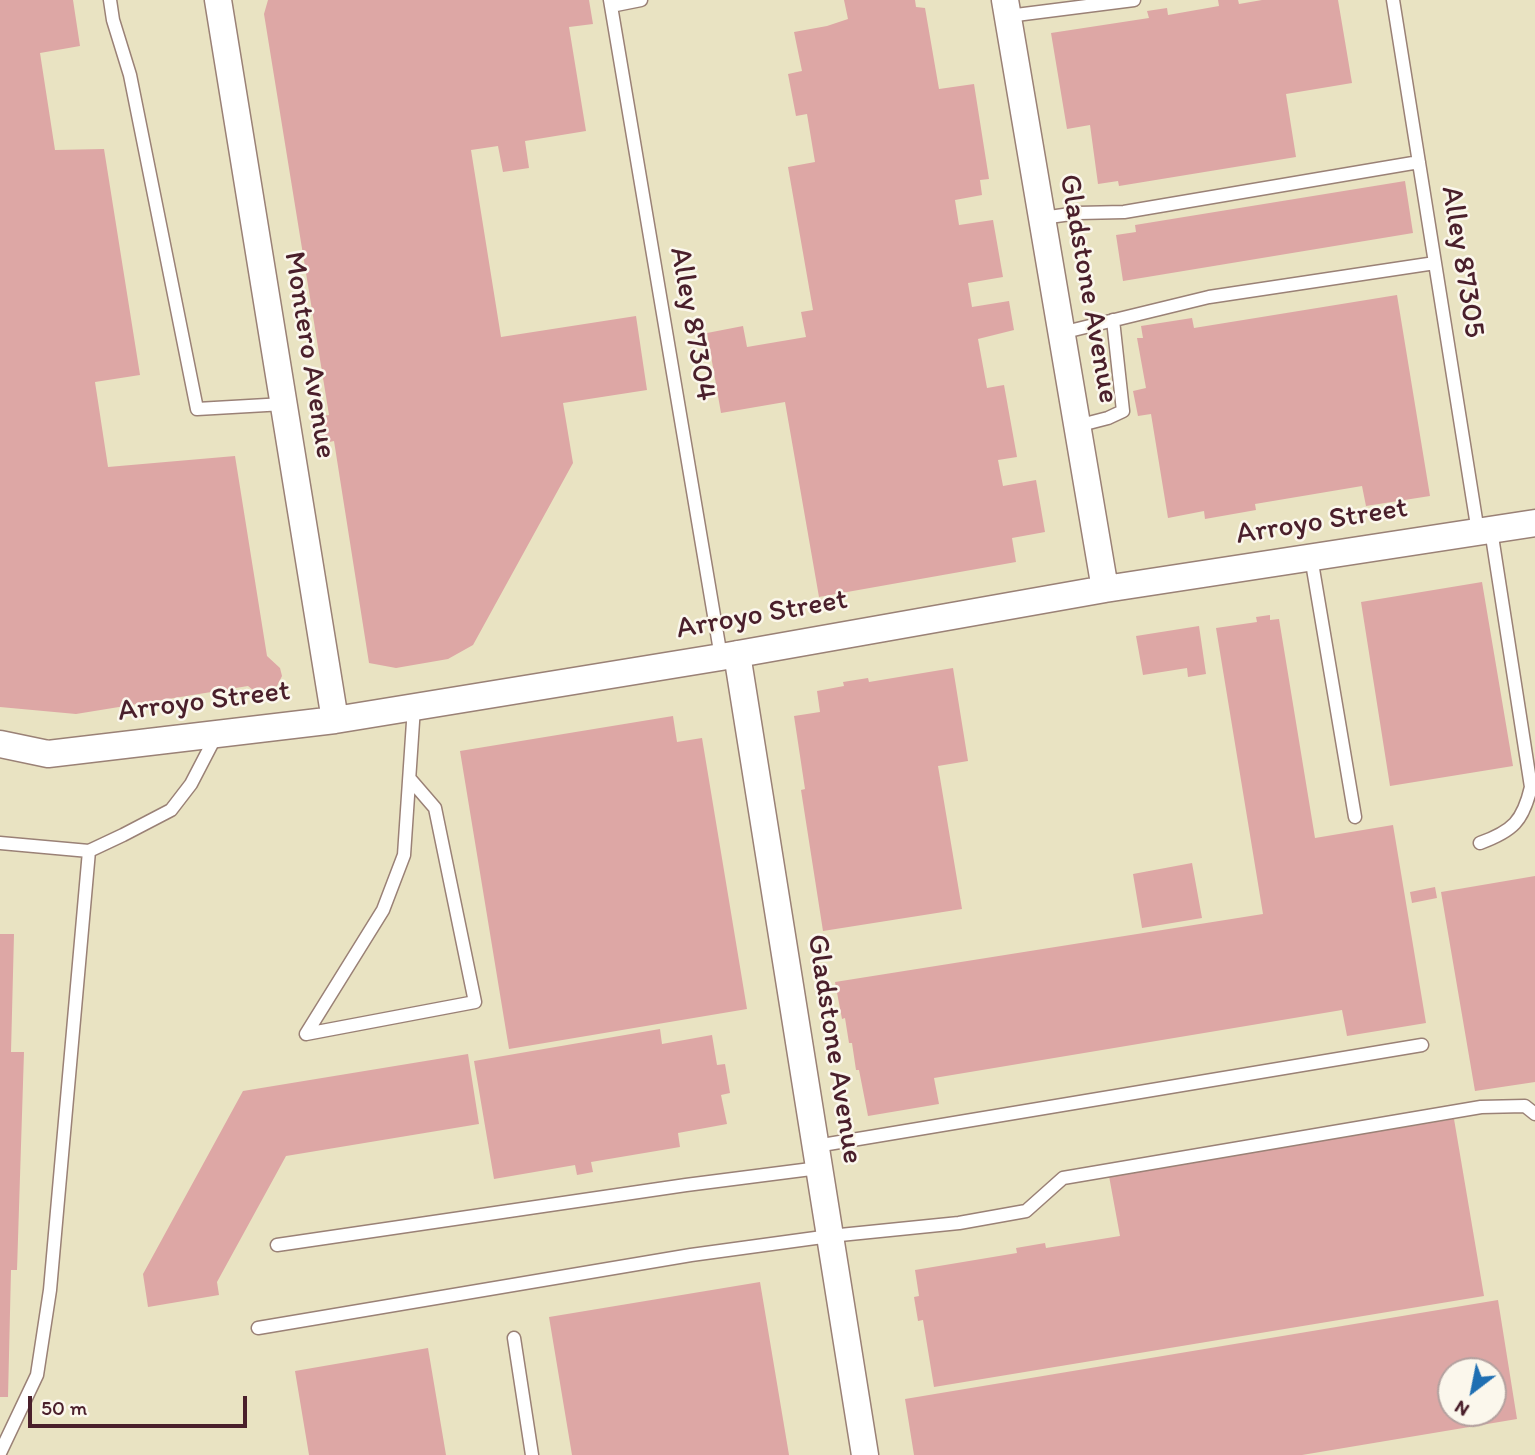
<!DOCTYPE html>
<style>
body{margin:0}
#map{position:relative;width:1535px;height:1455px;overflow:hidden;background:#e9e3c2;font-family:Itim,sans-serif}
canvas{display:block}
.north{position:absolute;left:1437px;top:1357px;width:70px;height:70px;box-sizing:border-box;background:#fbf7ec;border:2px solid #b4a19f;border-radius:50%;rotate:212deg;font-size:19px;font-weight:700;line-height:28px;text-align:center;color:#4a1f2b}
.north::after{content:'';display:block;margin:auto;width:24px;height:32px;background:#1f6fb2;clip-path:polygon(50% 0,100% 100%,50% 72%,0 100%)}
.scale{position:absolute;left:28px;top:1396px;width:219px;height:32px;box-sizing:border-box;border:4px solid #4a1f2b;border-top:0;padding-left:9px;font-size:21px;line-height:24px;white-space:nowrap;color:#4a1f2b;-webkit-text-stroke:5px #fbf7ec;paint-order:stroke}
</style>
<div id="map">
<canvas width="1535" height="1455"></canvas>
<div class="north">N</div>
<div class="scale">50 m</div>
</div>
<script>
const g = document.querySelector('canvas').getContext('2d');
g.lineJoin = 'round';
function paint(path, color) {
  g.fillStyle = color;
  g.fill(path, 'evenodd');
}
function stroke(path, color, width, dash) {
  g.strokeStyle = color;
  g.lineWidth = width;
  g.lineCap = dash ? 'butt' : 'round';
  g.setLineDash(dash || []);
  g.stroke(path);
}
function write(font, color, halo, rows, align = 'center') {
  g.font = font + ' Itim,sans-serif';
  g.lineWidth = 5;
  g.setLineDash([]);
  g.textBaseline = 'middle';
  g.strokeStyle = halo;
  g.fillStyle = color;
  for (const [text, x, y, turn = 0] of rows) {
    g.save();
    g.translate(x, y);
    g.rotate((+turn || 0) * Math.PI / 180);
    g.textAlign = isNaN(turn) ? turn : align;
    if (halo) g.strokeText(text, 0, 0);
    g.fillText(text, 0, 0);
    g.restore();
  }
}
const building = new Path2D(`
 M0 0H73L80 46 40 53 55 150 104 149 140 375 95 382 108 467 235 456 267 656 280 668 282 676 277 686 268 693 259 695 248 686 76 714 0 707Z
 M268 0H589L593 24 569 27 586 131 525 141 529 168 503 172 498 146 471 150 501 337 636 316 647 390 563 403 573 463 473 645 448 659 396 668 369 663 334 441 320 444 316 417 329 415 264 14Z
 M844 0H915L916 7 925 8 939 89 974 84 989 179 980 180 982 195 955 200 959 225 993 220 1003 277 968 283 972 307 1009 301 1014 330 978 339 987 388 1004 385 1017 457 998 460 1003 486 1036 480 1045 532 1012 538 1016 562 819 597 785 402 721 413 707 333 743 326 747 347 806 337 801 312 813 310 788 167 815 162 807 114 796 116 788 74 802 71 794 32 827 26 848 19Z
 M1218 0H1238L1239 4 1262 0H1338L1352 83 1286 94 1296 157 1119 186 1118 181 1098 184 1090 125 1067 129 1051 33 1149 18 1147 11 1167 8 1168 15 1219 6Z
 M1405 181 1413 233 1123 281 1116 235 1136 232 1135 225Z
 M1397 295 1430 496 1366 506 1362 486 1255 504 1256 510 1205 519 1204 511 1168 518 1151 414 1138 416 1133 391 1146 388 1137 338H1143L1141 326 1192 318 1194 328Z
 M1482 582 1513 766 1390 786 1361 602Z
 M1270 615V620L1279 619 1315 838 1393 825 1426 1023 1347 1036 1342 1010 934 1078 939 1104 868 1116 859 1070H856L852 1043H849L845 1018 842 1019 835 982 1263 914 1216 628 1257 622 1256 617Z
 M1199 626 1206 674 1188 677 1187 668 1143 675 1136 636Z
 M953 668 968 761 938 766 962 909 823 931 801 790 805 789 794 716 820 712 817 691 844 686 843 682 868 678 869 682Z
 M673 716 677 742 702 738 747 1009 509 1049 460 751Z
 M1192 863 1202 918 1142 928 1133 874Z
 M1535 876V1082L1475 1091 1441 892Z
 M1435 887 1437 898 1412 903 1410 892Z
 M0 934H14L11 1052H24L17 1270H11L8 1397H0Z
 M660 1029 662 1044 712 1035 717 1065 725 1064 730 1093 721 1095 727 1124 678 1133 680 1147 591 1162 593 1172 577 1175 575 1165 494 1179 474 1061Z
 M468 1054 479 1124 286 1156 217 1282 219 1295 148 1307 143 1274 243 1091Z
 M1454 1119 1484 1296 934 1387 923 1320 918 1321 914 1297 919 1296 915 1270 1017 1253 1016 1248 1045 1243 1046 1248 1120 1236 1109 1176Z
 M760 1282 789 1455H572L549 1317Z
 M1498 1300 1517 1419 1302 1455H914L905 1399ZM1451 1371H1493V1413H1451Z
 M428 1348 446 1455H309L295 1371Z`);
const lane = new Path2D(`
 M110 0 113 20 130 75 197 409 284 404
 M610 0 721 657
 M1393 0 1478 532
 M611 6 641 0
 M1008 16 1134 0
 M1042 218 1078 213 1124 212 1419 162
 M1061 333 1209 297 1435 263
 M1077 426 1108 418 1123 411 1113 320
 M1311 557 1355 817
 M0 843 89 851 123 835 171 810 191 784 217 734
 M1480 843C1513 831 1523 821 1531 787L1491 530
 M306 1034 475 1002 435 808 410 779
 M306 1034 383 910 404 855 414 707
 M816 1146 1422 1045
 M277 1245 686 1185 819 1168
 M258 1328 691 1255 830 1236 959 1223 1026 1211 1063 1178 1481 1107 1525 1106 1535 1114
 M514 1338 532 1455
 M0 1453 37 1375 50 1290 89 851`);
const street = new Path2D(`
 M218 0 335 720
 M1005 0 1105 589
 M737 654 865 1455
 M0 744 48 754 335 720 721 657 1105 589 1535 523`);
const streetNames = [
 ["Alley 87305",1462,262,81],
 ["Gladstone Avenue",1088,289,80],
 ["Alley 87304",692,324,80],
 ["Montero Avenue",309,355,81],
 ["Arroyo Street",1322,522,-9],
 ["Arroyo Street",762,615,-10],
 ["Arroyo Street",204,702,-7],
 ["Gladstone Avenue",834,1049,81]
];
paint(building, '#dda7a5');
stroke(lane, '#9a8176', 15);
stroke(street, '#9a8176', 29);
stroke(lane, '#fff', 12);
stroke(street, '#fff', 26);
write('30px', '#4a1f2b', '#fbf7ec', streetNames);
</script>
